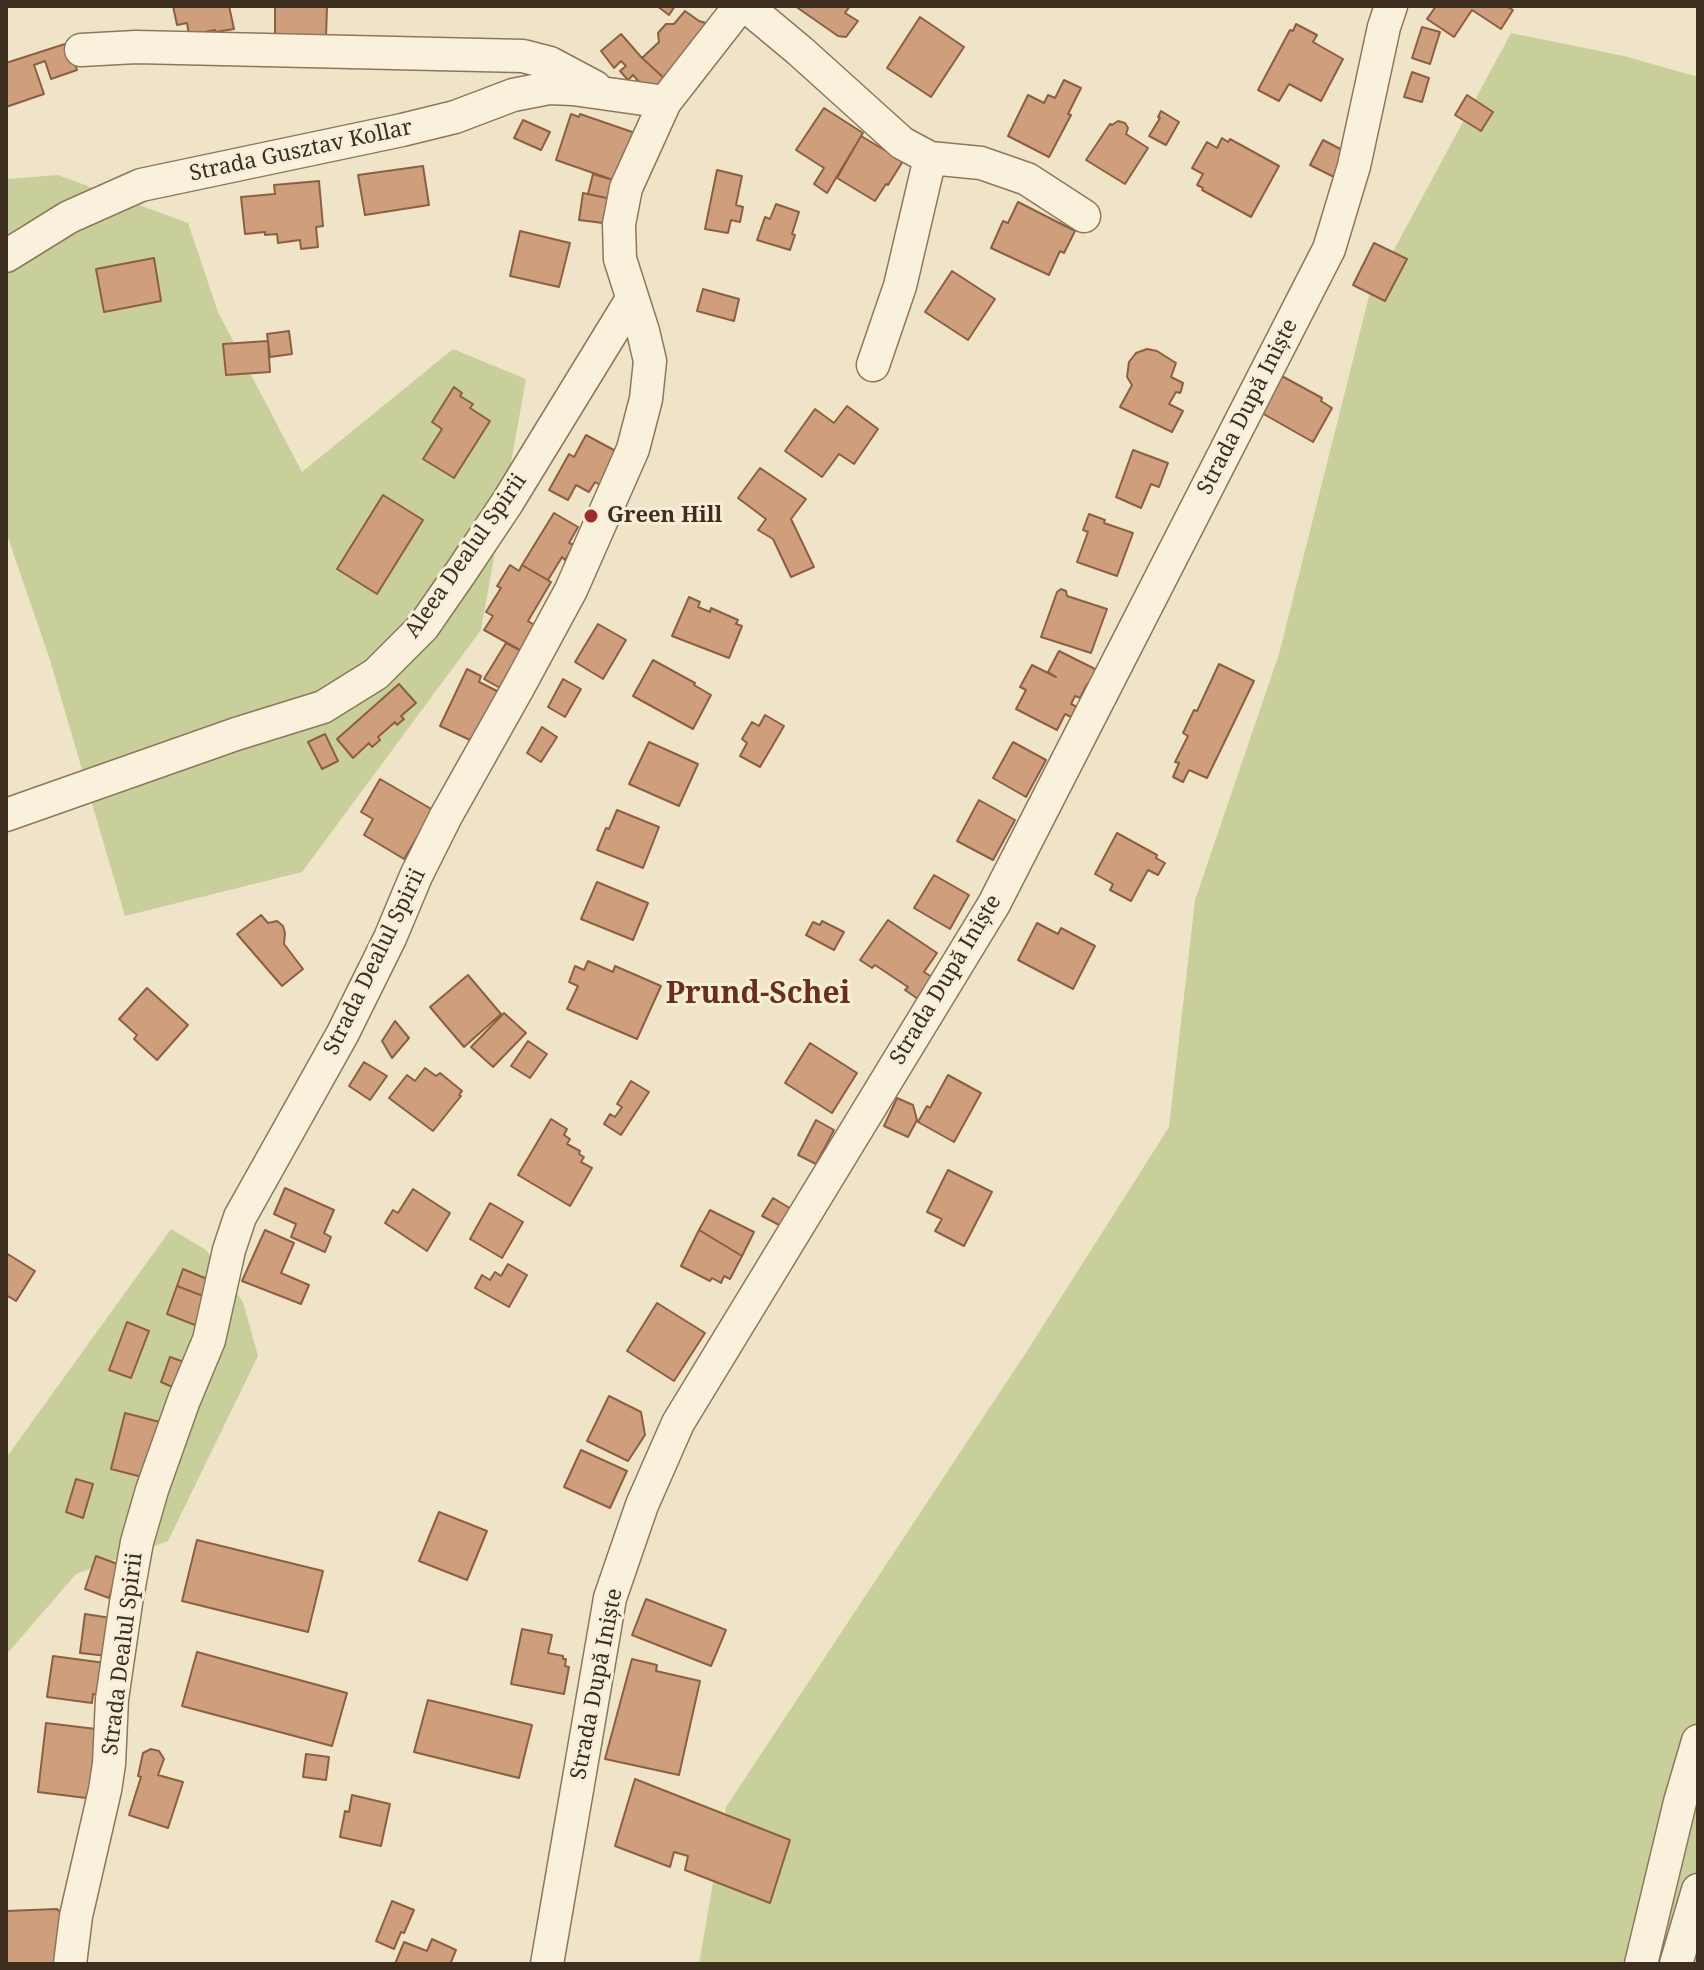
<!DOCTYPE html>
<meta charset="utf-8">
<style>
body{margin:0}
#map{position:relative;width:1704px;height:1970px;overflow:hidden;background:#f0e4c8;font-family:"Noto Serif",serif}
canvas{display:block}
.frame{position:absolute;inset:0;border:8px solid #3d2e20;pointer-events:none}
</style>
<div id="map">
<canvas width="1704" height="1970"></canvas>
<div class="frame"></div>
</div>
<script>
const g = document.querySelector('canvas').getContext('2d');
g.lineJoin = 'round';
function paint(path, color) {
  g.fillStyle = color;
  g.fill(path, 'evenodd');
}
function stroke(path, color, width, dash) {
  g.strokeStyle = color;
  g.lineWidth = width;
  g.lineCap = dash ? 'butt' : 'round';
  g.setLineDash(dash || []);
  g.stroke(path);
}
function write(font, color, halo, rows, align = 'center') {
  g.font = font + ' "Noto Serif",serif';
  g.lineWidth = 6;
  g.setLineDash([]);
  g.textBaseline = 'middle';
  g.strokeStyle = halo;
  g.fillStyle = color;
  for (const [text, x, y, turn = 0] of rows) {
    g.save();
    g.translate(x, y);
    g.rotate((+turn || 0) * Math.PI / 180);
    g.textAlign = isNaN(turn) ? turn : align;
    if (halo) g.strokeText(text, 0, 0);
    g.fillText(text, 0, 0);
    g.restore();
  }
}
const green = new Path2D(`
 M1511 33 1624 56 1698 77V1964H699L726 1807 1027 1351 1169 1127 1195 900 1279 654 1369 296Z
 M58 175 188 223 218 312 302 472 453 349 526 379 481 630 302 872 125 916 49 657 6 532V179Z
 M171 1229 206 1250 243 1302 258 1356 168 1541 76 1574 6 1655V1458Z`);
const building = new Path2D(`
 M173 6H229L234 29 216 32 215 30 189 35 187 23 177 25Z
 M275 6H327L326 37 275 36Z
 M657 6H675L669 15Z
 M795 6H850L845 13 858 21 846 37 838 36Z
 M1436 6H1506L1513 10 1501 29 1472 10 1454 37 1427 19Z
 M685 11 699 21 706 23 665 79 642 58 659 42 658 33 666 24H674Z
 M920 17 964 47 931 97 887 68Z
 M1296 24 1317 35 1313 42 1343 59 1321 101 1289 84 1279 101 1258 90 1290 30 1293 31Z
 M1422 27 1440 32 1430 64 1412 58Z
 M621 34 642 58 665 79 653 90H646L633 75 628 80 620 71 626 66 621 61 614 68 601 51Z
 M68 43 77 70 51 79 45 61 34 65 44 94 6 107V63Z
 M1412 72 1429 78 1422 102 1404 97Z
 M1064 80 1081 88 1068 114 1071 115 1049 157 1008 136 1028 95 1044 103 1048 95 1055 98Z
 M1467 95 1493 112 1481 131 1455 115Z
 M824 108 863 133 827 193 814 184 824 168 796 150Z
 M1161 111 1179 122 1166 145 1149 136 1160 118 1158 117Z
 M571 114 579 117 580 114 638 134 619 182 556 160Z
 M523 120 550 132 541 150 514 138Z
 M1118 121 1125 123 1128 128 1126 134 1148 148 1125 184 1086 160 1110 124 1112 125Z
 M861 136 903 161 888 185 886 184 875 201 837 178Z
 M1222 138 1228 142 1230 139 1279 166 1251 217 1202 190 1203 188 1197 185 1203 174 1192 168 1207 142 1217 148Z
 M1323 140 1348 153 1336 178 1310 165Z
 M423 166 429 205 365 215 358 175Z
 M717 170 742 176 736 205 743 207 740 222 731 220 728 233 705 229Z
 M593 174 619 182 616 200 588 194Z
 M319 181 323 226 316 227 318 247 301 249 300 240 278 243 277 234 265 235V232L245 234 241 197 275 194 274 185Z
 M583 193 616 200 611 224 579 220Z
 M1018 202 1075 231 1064 253 1060 251 1049 275 991 248 1003 221 1008 223Z
 M776 204 799 212 792 234 795 235 790 250 757 240 765 217 770 219Z
 M520 231 570 243 559 287 510 276Z
 M1374 243 1407 259 1385 301 1353 285Z
 M154 258 161 301 104 312 96 269Z
 M952 271 995 299 968 340 925 312Z
 M703 289 739 299 734 321 697 311Z
 M289 331 292 354 270 357 267 334Z
 M268 341 270 372 226 375 223 344Z
 M1147 349 1157 351 1176 363 1171 377 1183 383 1181 391 1180 393 1176 392 1169 404 1183 411 1172 432 1120 407 1132 385 1127 377 1129 362 1136 353Z
 M1280 375 1322 398 1321 401 1332 408 1313 442 1260 412Z
 M454 387 462 393 460 396 473 404 470 408 490 421 454 478 423 459 442 429 432 422Z
 M847 406 878 429 854 464 839 454 822 477 785 451 815 409 834 423Z
 M586 435 623 455 605 488 595 482 589 492 576 485 568 500 549 490 569 454 574 457Z
 M1133 450 1168 463 1159 487 1151 484 1141 508 1116 497Z
 M760 468 806 499 791 519 814 567 791 577 773 539 758 530 766 519 738 498Z
 M383 495 423 520 377 594 337 569Z
 M554 513 578 527 569 543 574 545 565 560 562 557 548 580 522 565Z
 M1089 514 1105 520 1104 523 1133 533 1117 576 1077 562 1088 532 1083 530Z
 M510 565 519 571 522 565 551 582 528 621 539 628 531 656 484 630 493 616 486 612 501 588 497 586Z
 M1061 589 1066 591 1067 596 1107 609 1091 653 1041 637 1057 592Z
 M689 597 700 602 698 607 710 612 711 608 738 620 736 624 742 626 729 658 672 636Z
 M598 624 626 640 603 679 575 662Z
 M506 643 531 656 509 693 484 679Z
 M1059 651 1107 675 1100 690 1087 684 1080 698 1075 696 1071 704 1077 707 1071 717 1065 714 1057 730 1016 709 1026 690 1020 687 1032 665 1056 677 1048 672Z
 M653 660 695 683 694 685 711 695 693 729 633 696Z
 M1219 664 1254 681 1207 778 1189 770 1183 782 1173 777 1179 763 1175 762 1188 736 1183 733 1194 710 1197 711Z
 M467 669 481 676 479 682 503 694 485 747 440 726Z
 M563 679 581 689 565 717 548 707Z
 M399 684 416 703 401 716 404 719 397 725 395 722 378 737 380 740 372 747 369 743 353 758 337 739Z
 M765 715 784 726 760 767 740 756 747 743 742 739 752 722 759 726Z
 M542 727 557 737 541 762 527 753Z
 M325 734 338 761 322 769 308 742Z
 M649 742 698 764 679 806 629 784Z
 M1013 742 1046 760 1026 797 993 778Z
 M380 779 433 810 404 859 364 835 373 819 361 812Z
 M979 800 1015 820 993 860 957 841Z
 M617 810 659 827 643 868 597 850 606 828 609 829Z
 M1117 833 1157 855 1156 858 1165 863 1158 875 1148 870 1131 901 1110 890 1113 884 1095 874Z
 M934 875 969 895 950 929 914 908Z
 M597 882 648 903 633 940 581 919Z
 M261 915 268 923 277 921 283 926 285 933 284 944 303 969 282 986 237 934Z
 M888 920 937 953 924 972 932 977 918 999 905 990 908 987 875 965 872 968 860 960Z
 M822 921 844 932 834 950 806 935 813 922 820 925Z
 M1037 923 1058 934 1061 928 1095 946 1073 989 1018 960Z
 M588 961 613 972 615 966 661 986 637 1039 567 1009 578 986 569 982 575 966 584 970Z
 M468 975 501 1014 464 1047 430 1007Z
 M147 988 188 1025 157 1060 134 1039 137 1035 119 1019Z
 M504 1013 526 1033 493 1067 471 1047Z
 M395 1021 409 1038 392 1058 382 1041Z
 M528 1041 547 1054 530 1078 511 1066Z
 M810 1043 857 1073 832 1113 785 1083Z
 M364 1062 387 1076 370 1100 349 1086Z
 M425 1068 436 1076 440 1073 462 1091 459 1095 461 1096 433 1131 389 1098 407 1075 415 1081Z
 M948 1075 981 1093 954 1142 918 1122 927 1106 930 1108Z
 M631 1081 649 1092 621 1135 604 1124 610 1114 615 1117 622 1107 617 1104Z
 M897 1098 913 1105 917 1120 908 1137 884 1126Z
 M551 1119 567 1129 564 1135 570 1139 567 1144 580 1151 579 1154 584 1157 581 1162 592 1168 570 1206 518 1175Z
 M816 1120 834 1130 816 1164 798 1155Z
 M948 1170 992 1192 964 1246 935 1231 942 1219 927 1212Z
 M285 1188 334 1210 324 1233 331 1237 325 1252 291 1237 296 1224 274 1214Z
 M413 1189 450 1213 427 1251 385 1223 393 1210 398 1213Z
 M773 1198 793 1210 783 1227 762 1216Z
 M490 1203 523 1222 502 1258 470 1239Z
 M710 1210 754 1232 742 1256 699 1230Z
 M265 1230 294 1243 281 1273 309 1285 301 1304 242 1281Z
 M699 1230 742 1256 730 1279 724 1276 721 1283 712 1278 710 1281 681 1266Z
 M6 1253 35 1271 16 1301 6 1295Z
 M508 1264 527 1275 509 1307 475 1288 482 1275 490 1280 495 1272 501 1276Z
 M183 1269 217 1283 211 1299 177 1286Z
 M177 1286 211 1299 200 1327 167 1314Z
 M657 1303 705 1333 674 1381 627 1351Z
 M127 1322 149 1331 131 1378 109 1370Z
 M170 1357 187 1363 177 1389 161 1382Z
 M609 1396 641 1412 645 1435 628 1461 587 1441Z
 M125 1413 160 1422 146 1478 111 1469Z
 M581 1450 627 1471 610 1508 564 1487Z
 M76 1479 93 1484 83 1518 66 1512Z
 M439 1512 487 1531 467 1580 419 1561Z
 M197 1540 323 1571 308 1632 182 1601Z
 M96 1556 120 1565 109 1598 85 1589Z
 M646 1599 726 1630 711 1666 632 1635Z
 M85 1614 111 1618 108 1656 80 1653Z
 M522 1629 552 1635 548 1653 563 1656V1659H566L565 1666 569 1667 564 1694 511 1684Z
 M197 1652 347 1693 332 1746 182 1706Z
 M53 1656 105 1663 100 1695 93 1694 92 1703 47 1697Z
 M632 1659 657 1665 656 1671 700 1681 679 1775 605 1759Z
 M428 1700 532 1725 519 1778 414 1752Z
 M46 1723 96 1729 92 1795 87 1794 86 1798 38 1792Z
 M151 1749 159 1751 164 1759 158 1775 183 1782 168 1828 129 1815 141 1777 138 1776 143 1753Z
 M306 1754 329 1757 326 1780 303 1777Z
 M635 1779 790 1840 770 1903 685 1870 688 1856 674 1852 670 1867 615 1846Z
 M352 1795 390 1804 381 1846 340 1837 345 1811 349 1812Z
 M392 1901 414 1910 404 1933 401 1932 394 1949 376 1941Z
 M57 1909 65 1917 67 1964H7L6 1911Z
 M432 1939 456 1950 451 1962 454 1964H395L404 1942 427 1951Z`);
const minor = new Path2D(`
 M746 6 800 51 902 143 930 158 981 163 1027 179 1084 216
 M81 50 136 47 523 56 550 63 595 87
 M6 256 69 217 141 185 402 130 455 117 513 95 549 88 573 89 665 102
 M873 365 900 286 930 158
 M6 815 236 734 323 707 376 674 423 627 461 572 507 503 632 299
 M70 1964 76 1916 105 1790 109 1764 112 1699 126 1603 137 1542 152 1490 184 1400 209 1340 229 1250 240 1217 343 1033 390 938 416 876 446 816 518 688 571 590 633 449 646 399 650 361 643 331 620 259 619 224 626 188 665 102 740 6
 M547 1964 610 1598 642 1505 678 1423 994 904 1329 249 1354 166 1384 27 1391 6
 M1641 1964 1680 1802 1698 1741
 M1676 1964 1698 1890`);
const markers = [
 [591,516,8,"#9e2a2b"]
];
const streetNames = [
 ["Strada Gusztav Kollar",301,151,-12],
 ["Strada După Iniște",1248,407,-63],
 ["Aleea Dealul Spirii",466,556,-55],
 ["Strada Dealul Spirii",375,962,-64],
 ["Strada După Iniște",946,980,-59],
 ["Strada Dealul Spirii",123,1654,-83],
 ["Strada După Iniște",597,1684,-79]
];
const poiNames = [
 ["Green Hill",607,516]
];
const districtNames = [
 ["Prund-Schei",758,994]
];
paint(green, '#c9cf9b');
paint(building, '#cf9f7d');
stroke(building, '#8d5f41', 2);
stroke(minor, '#8d765c', 35);
stroke(minor, '#faf1dc', 32);
for (const [x, y, r, color] of markers) {
  const dot = new Path2D();
  dot.arc(x, y, r, 0, 2 * Math.PI);
  g.fillStyle = color;
  g.fill(dot);
  stroke(dot, '#f7eed8', 3);
}
write('22px', '#3d2e20', '#f7eed8', streetNames);
write('bold 22px', '#3d2e20', '#f7eed8', poiNames, 'left');
write('bold 30px', '#6b2e1e', '#f7eed8', districtNames);
</script>
